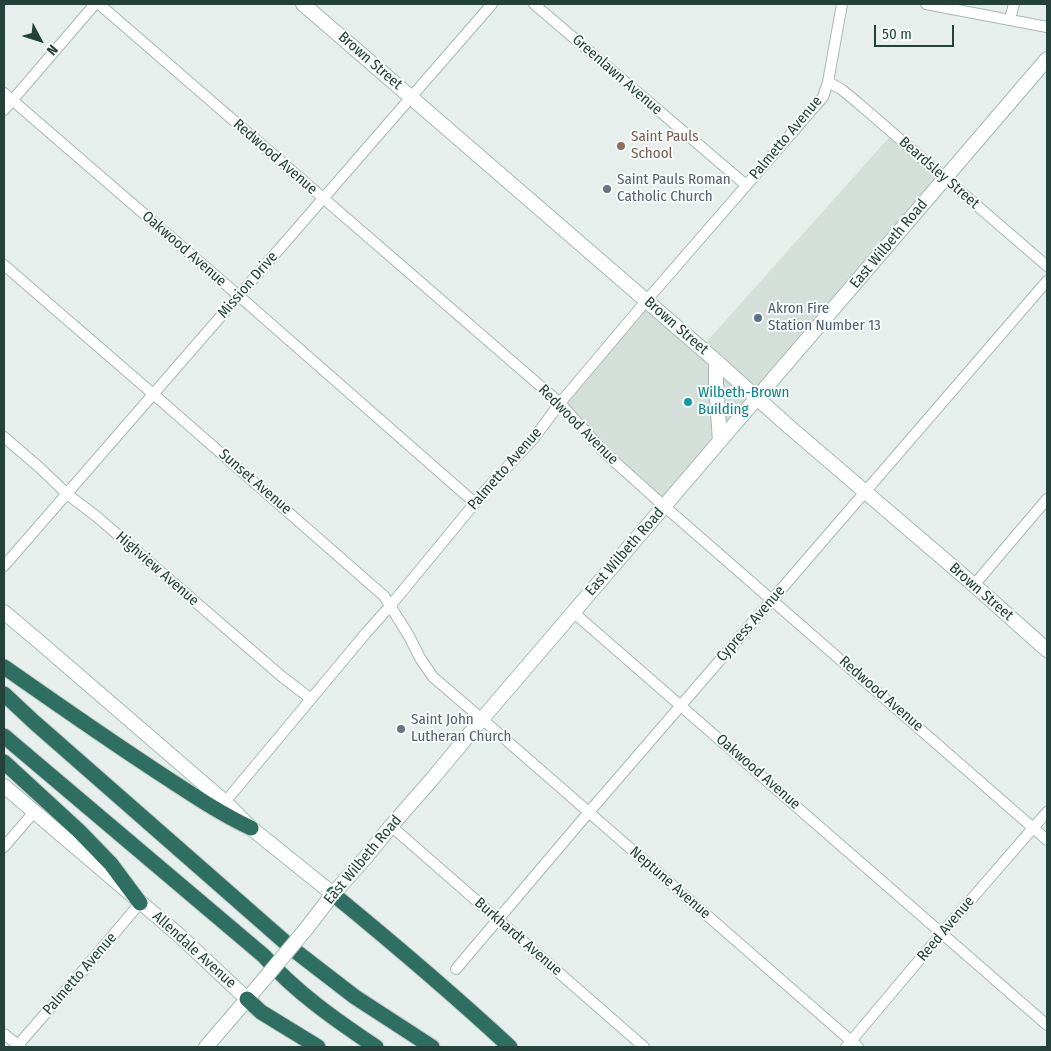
<!DOCTYPE html>
<style>
body{margin:0}
#map{position:relative;width:1051px;height:1051px;overflow:hidden;background:#e6efeb;font-family:"Fira Sans Condensed",sans-serif}
canvas{display:block}
.frame{position:absolute;inset:0;border:5px solid #24423a;pointer-events:none}
.north{position:absolute;left:15px;top:15px;width:50px;height:50px;-webkit-text-stroke:4px #f7fbf9;paint-order:stroke;rotate:130deg;font-size:14px;font-weight:700;line-height:20px;text-align:center;color:#24423a}
.north::after{content:'';display:block;margin:auto;width:18px;height:22px;background:#24423a;clip-path:polygon(50% 0,100% 100%,50% 72%,0 100%)}
.scale{position:absolute;left:874px;top:25px;width:80px;height:22px;box-sizing:border-box;border:2px solid #24423a;border-top:0;padding-left:6px;font-size:15px;line-height:18px;white-space:nowrap;color:#24423a;-webkit-text-stroke:4px #f7fbf9;paint-order:stroke}
</style>
<div id="map">
<canvas width="1051" height="1051"></canvas>
<div class="frame"></div>
<div class="north">N</div>
<div class="scale">50 m</div>
</div>
<script>
const g = document.querySelector('canvas').getContext('2d');
g.lineJoin = 'round';
function paint(path, color) {
  g.fillStyle = color;
  g.fill(path, 'evenodd');
}
function stroke(path, color, width, dash) {
  g.strokeStyle = color;
  g.lineWidth = width;
  g.lineCap = dash ? 'butt' : 'round';
  g.setLineDash(dash || []);
  g.stroke(path);
}
function write(font, color, halo, rows, align = 'center') {
  g.font = font + ' "Fira Sans Condensed",sans-serif';
  g.lineWidth = 4;
  g.setLineDash([]);
  g.textBaseline = 'middle';
  g.strokeStyle = halo;
  g.fillStyle = color;
  for (const [text, x, y, turn = 0] of rows) {
    g.save();
    g.translate(x, y);
    g.rotate((+turn || 0) * Math.PI / 180);
    g.textAlign = isNaN(turn) ? turn : align;
    if (halo) g.strokeText(text, 0, 0);
    g.fillText(text, 0, 0);
    g.restore();
  }
}
const built = new Path2D(`
 M893 133 945 178 664 506 560 403 646 301 701 348Z`);
const minor = new Path2D(`
 M99 4 560 403 605 453 664 506 1047 840
 M534 4 746 185
 M926 4 1047 27
 M1010 19 1014 4
 M828 82 841 89 858 103 1047 266
 M4 93 239 296 475 503
 M4 110 95 4
 M4 265 167 406 384 596 409 636 420 658 433 677 482 719 858 1047
 M4 437 40 468 67 494 96 516 280 675 311 699
 M4 566 492 4
 M974 585 1047 499
 M573 612 1047 1025
 M225 802 366 633 391 605 484 492 534 438 560 403 646 301 823 97 828 82 842 4
 M391 826 644 1047
 M4 847 34 812
 M456 969 589 812 1047 281
 M4 1034 21 1047
 M18 1045 87 966 140 903
 M846 1047 942 933 1047 812`);
const secondary = new Path2D(`
 M303 4 716 361 786 424 974 585 1047 650
 M716 361V383L720 441
 M4 612 43 645 225 802 251 828 333 894
 M4 786 179 935 247 999
 M306 929 333 894 366 857 391 826 433 778 482 719 1047 59
 M206 1047 266 977`);
const motorway = new Path2D(`
 M4 667C54 702 104 737 156 771 187 791 217 812 251 828
 M4 694 34 722 294 950 355 997 432 1047
 M4 736 264 956C294 991 337 1021 376 1047
 M4 762 79 831 111 864 140 903
 M333 894C394 944 453 994 510 1047
 M247 999 261 1012 318 1047`);
const secondaryBridge = new Path2D(`
 M266 977 306 929`);
const markers = [
 [621,146,5,"#8d6e63"],
 [607,189,5,"#6b7280"],
 [758,318,5,"#5c6f8a"],
 [688,402,5,"#0f9aa8"],
 [401,729,5,"#6b7280"]
];
const streetNames = [
 ["Brown Street",370,61,41],
 ["Greenlawn Avenue",617,75,41],
 ["Palmetto Avenue",786,138,-50],
 ["Redwood Avenue",275,157,41],
 ["Beardsley Street",939,173,41],
 ["East Wilbeth Road",889,244,-50],
 ["Oakwood Avenue",184,249,41],
 ["Mission Drive",248,285,-49],
 ["Brown Street",676,326,41],
 ["Redwood Avenue",578,425,45],
 ["Palmetto Avenue",505,469,-49],
 ["Sunset Avenue",255,482,41],
 ["East Wilbeth Road",625,552,-49],
 ["Highview Avenue",157,569,41],
 ["Brown Street",981,592,41],
 ["Cypress Avenue",751,624,-49],
 ["Redwood Avenue",881,694,41],
 ["Oakwood Avenue",758,772,41],
 ["East Wilbeth Road",363,860,-50],
 ["Neptune Avenue",670,883,41],
 ["Reed Avenue",946,929,-50],
 ["Burkhardt Avenue",518,937,41],
 ["Allendale Avenue",194,950,42],
 ["Palmetto Avenue",80,974,-49]
];
const educationNames = [
 ["Saint Pauls",631,137],
 ["School",631,154]
];
const worshipNames = [
 ["Saint Pauls Roman",617,180],
 ["Catholic Church",617,197],
 ["Saint John",411,720],
 ["Lutheran Church",411,737]
];
const serviceNames = [
 ["Akron Fire",768,309],
 ["Station Number 13",768,326]
];
const cultureNames = [
 ["Wilbeth-Brown",698,393],
 ["Building",698,410]
];
paint(built, '#d4dfda');
stroke(minor, '#a8b8b2', 12);
stroke(secondary, '#a4bbb3', 16);
stroke(motorway, '#c2cac8', 17);
stroke(minor, '#fff', 10);
stroke(secondary, '#fff', 14);
stroke(motorway, '#2f6f62', 15);
stroke(secondaryBridge, '#a4bbb3', 16, []);
stroke(secondaryBridge, '#fff', 14);
for (const [x, y, r, color] of markers) {
  const dot = new Path2D();
  dot.arc(x, y, r, 0, 2 * Math.PI);
  g.fillStyle = color;
  g.fill(dot);
  stroke(dot, '#f7fbf9', 2);
}
write('15px', '#24423a', '#f7fbf9', streetNames);
write('15px', '#785e54', '#f7fbf9', educationNames, 'left');
write('15px', '#5b616d', '#f7fbf9', worshipNames, 'left');
write('15px', '#4e5e75', '#f7fbf9', serviceNames, 'left');
write('15px', '#0d838f', '#f7fbf9', cultureNames, 'left');
</script>
